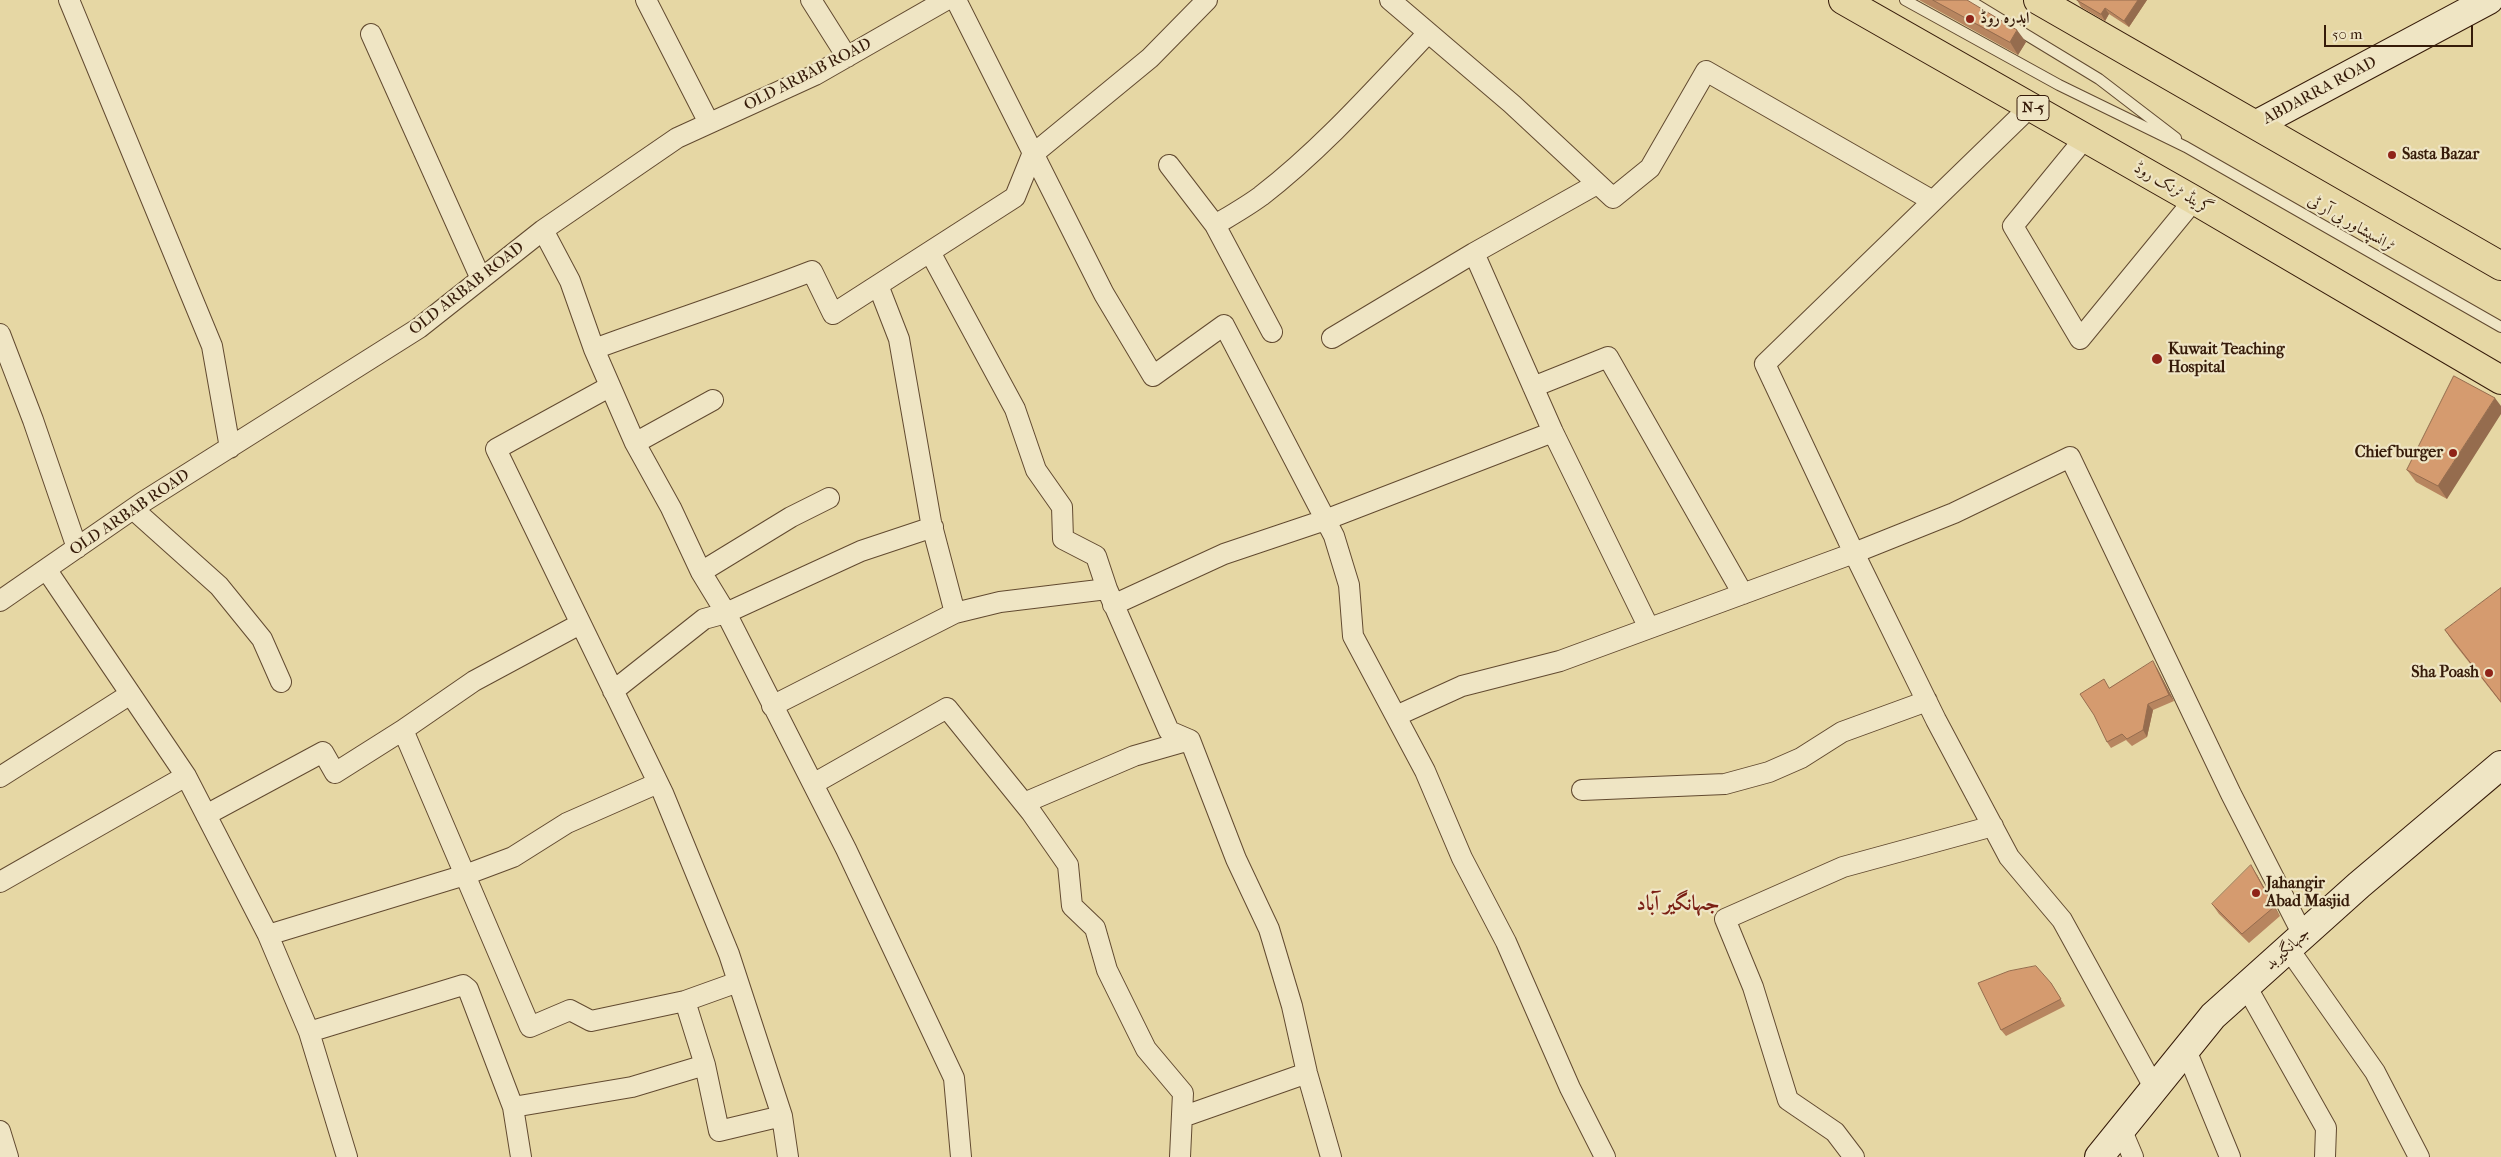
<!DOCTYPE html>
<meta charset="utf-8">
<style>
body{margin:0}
#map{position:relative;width:2501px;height:1157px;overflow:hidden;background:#e6d7a4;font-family:"IM FELL French Canon",serif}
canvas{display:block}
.scale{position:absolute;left:2324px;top:25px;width:149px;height:22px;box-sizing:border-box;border:2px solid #361b09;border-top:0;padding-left:6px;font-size:15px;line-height:18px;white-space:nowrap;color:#361b09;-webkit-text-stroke:4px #efe5c4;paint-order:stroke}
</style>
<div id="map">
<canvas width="2501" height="1157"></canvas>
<div class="scale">50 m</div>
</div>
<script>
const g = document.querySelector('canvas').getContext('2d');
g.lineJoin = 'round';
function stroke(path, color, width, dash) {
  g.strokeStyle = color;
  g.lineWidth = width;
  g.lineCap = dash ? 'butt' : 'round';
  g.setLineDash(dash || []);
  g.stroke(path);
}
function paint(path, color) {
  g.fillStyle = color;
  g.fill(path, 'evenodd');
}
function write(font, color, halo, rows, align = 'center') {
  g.font = font + ' "IM FELL French Canon",Amiri,serif';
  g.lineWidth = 4.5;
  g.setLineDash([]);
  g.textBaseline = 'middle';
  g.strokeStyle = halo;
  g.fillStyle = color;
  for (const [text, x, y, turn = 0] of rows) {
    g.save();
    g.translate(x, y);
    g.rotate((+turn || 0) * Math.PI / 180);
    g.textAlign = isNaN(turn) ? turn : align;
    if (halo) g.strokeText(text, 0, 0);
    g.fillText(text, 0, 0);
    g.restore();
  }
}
const lane = new Path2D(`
 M1905 0 2059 85 2186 147 2501 327
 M1969 0 2099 79 2176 138`);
const street = new Path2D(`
 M69 0 212 346 230 448
 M646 0 709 123
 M811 0 847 57
 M956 0 1104 294 1153 376 1224 325 1334 536 1349 585 1353 636 1425 771 1462 858 1506 942 1570 1088 1605 1157
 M1390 0 1512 104 1613 198 1650 168 1706 71 1933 201
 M371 34 481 279
 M2030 107 1765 364 1854 553 1936 720 2009 857 2062 920 2155 1089
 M2085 138 2013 226 2080 339 2194 200
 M1169 165 1215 225 1272 332
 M1215 225C1230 216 1246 207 1261 196 1322 149 1375 89 1428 33
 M543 230 570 281 594 349 635 443 671 508 701 572 726 613 846 849 954 1078 961 1157
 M930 252 1015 409 1036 470 1062 507 1063 539 1096 556 1107 589
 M1474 253 1553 432 1649 628
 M878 285 899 339 931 522 955 613
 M0 334 33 420 77 548
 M1332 338 1474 253 1597 184
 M594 349C667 322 740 299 812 271L833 314 1015 197 1032 155 1150 58 1207 0
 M609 387 496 449 663 793 729 954 782 1116 788 1157
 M1533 387 1608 357 1743 594
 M635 443 713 400
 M133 509 219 586 262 639 281 682
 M46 569 186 776 268 935 309 1032 347 1157
 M701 572 791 517 829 498
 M0 601 143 502 419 328 543 230 677 138 815 75 946 0
 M1113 605 1224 554 1325 520 1553 432
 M613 691 704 619 726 613 861 551 933 527
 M772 706 955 613 1000 602 1107 589 1169 731 1190 740 1236 859 1269 929 1292 1006 1307 1073 1331 1157
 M1396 716 1462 686 1560 661 1854 553 1954 513 2070 457 2231 794 2303 935
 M403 730 474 681 580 624
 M0 777 129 695
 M813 784 947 708 1031 812 1068 865 1072 906 1095 928 1107 970 1146 1049 1183 1093 1180 1157
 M1582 790 1725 784 1769 772 1801 758 1842 732 1927 701
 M1024 803 1134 756 1190 740
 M206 815 323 752 335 773 403 730 530 1027 570 1010 591 1021 685 1001
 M0 882 186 776
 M268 935 465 875 513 857 567 823 658 783
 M2288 948 2375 1072 2419 1157
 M738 982 685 1001 705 1065 719 1131 782 1116
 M2246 986 2326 1128 2325 1157
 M309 1032 463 985 468 989 513 1107 521 1157
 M2186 1050 2230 1157
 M513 1107 632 1087 705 1065
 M1182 1117 1307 1073
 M0 1131 8 1157
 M2122 1131 2133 1157
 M1854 1157 1835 1132 1788 1100 1753 987 1725 919 1843 867 1993 826`);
const secondary = new Path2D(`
 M2257 124 2489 0
 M2099 1157 2213 1016 2359 885 2501 765`);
const highway = new Path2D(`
 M1843 0 2194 200 2501 380
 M2038 0 2501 266`);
const wall = new Path2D(`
 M1919 0H1967L2026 42 2018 55Z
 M2077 0H2147L2129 27 2109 14 2105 21 2081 7Z
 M2454 376 2447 499 2416 482 2407 470Z
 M2501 588V703L2453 642 2445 630Z
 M2157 668 2174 701 2153 710 2147 737 2132 746 2126 740 2111 748 2107 742 2110 688Z
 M2257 875 2280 916 2249 943 2219 914 2212 904Z
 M2051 983 2065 1006 2006 1036 2001 1030Z`);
const shadedWall = new Path2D(`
 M2138 0H2147L2129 27 2124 21Z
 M2105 8 2109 14 2105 21 2101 14Z
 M2017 30 2026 42 2018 55 2010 42Z
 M2495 398 2501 406V414L2447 499 2438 486Z
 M2153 661 2157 668 2174 701 2169 695Z
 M2148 704 2153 710 2147 737 2143 730Z
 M2251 865 2257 875 2280 916 2274 907Z`);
const building = new Path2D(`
 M1933 0H1967L2017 30 2010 42Z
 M2077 0H2138L2124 21 2105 8 2101 14Z
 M2454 376 2495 398 2438 486 2407 470Z
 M2501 588V702L2445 630Z
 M2153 661 2169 695 2148 704 2143 730 2127 739 2122 734 2107 742 2094 715 2080 694 2104 679 2109 688Z
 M2251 865 2274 907 2242 934 2212 904Z
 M2036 966 2051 983 2061 999 2001 1030 1978 983 2009 971Z`);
const markers = [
 [1970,19,5,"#8f2418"],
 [2392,155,5,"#8f2418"],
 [2157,359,6,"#8f2418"],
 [2453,453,5,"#8f2418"],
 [2489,673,5,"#8f2418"],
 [2256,893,5,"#8f2418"]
];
const shields = [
 [2033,108,32]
];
const shieldNames = [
 ["N-5",2033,108]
];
const poiNames = [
 ["ابدرہ روڈ",1980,19],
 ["Sasta Bazar",2402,155],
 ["Kuwait Teaching",2168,350],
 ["Hospital",2168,368],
 ["Chief burger",2443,453,"right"],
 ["Sha Poash",2479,673,"right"],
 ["Jahangir",2266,884],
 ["Abad Masjid",2266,902]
];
const streetNames = [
 ["OLD ARBAB ROAD",808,75,-27],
 ["ABDARRA ROAD",2320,91,-28],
 ["گرینڈ ٹرنک روڈ",2173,189,30],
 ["ٹرانسپشاور بی آر ٹی",2351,224,30],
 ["OLD ARBAB ROAD",467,289,-38],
 ["OLD ARBAB ROAD",130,513,-34],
 ["جہانگیربد",2288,949,-42]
];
const districtNames = [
 ["جہانگیر آباد",1678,905]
];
stroke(lane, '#624a30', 12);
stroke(street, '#624a30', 22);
stroke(secondary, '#361b09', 30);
stroke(highway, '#361b09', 30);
stroke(lane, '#efe5c4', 10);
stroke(street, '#efe5c4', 20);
stroke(secondary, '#efe5c4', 28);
stroke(highway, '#e6d7a4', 28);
paint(wall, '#b7855f');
paint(shadedWall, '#956c4e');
paint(building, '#d59b6f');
stroke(building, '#956c4e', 1);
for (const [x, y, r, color] of markers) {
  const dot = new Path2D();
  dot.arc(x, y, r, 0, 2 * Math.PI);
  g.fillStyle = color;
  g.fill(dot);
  stroke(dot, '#efe5c4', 2);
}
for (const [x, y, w] of shields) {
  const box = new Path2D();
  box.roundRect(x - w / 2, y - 12.5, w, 25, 4);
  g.fillStyle = '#efe5c4';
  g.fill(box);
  stroke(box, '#361b09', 1);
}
write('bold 15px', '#361b09', null, shieldNames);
write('bold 16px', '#361b09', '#efe5c4', poiNames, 'left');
write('16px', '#361b09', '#efe5c4', streetNames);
write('bold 21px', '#7a1f14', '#efe5c4', districtNames);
</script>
